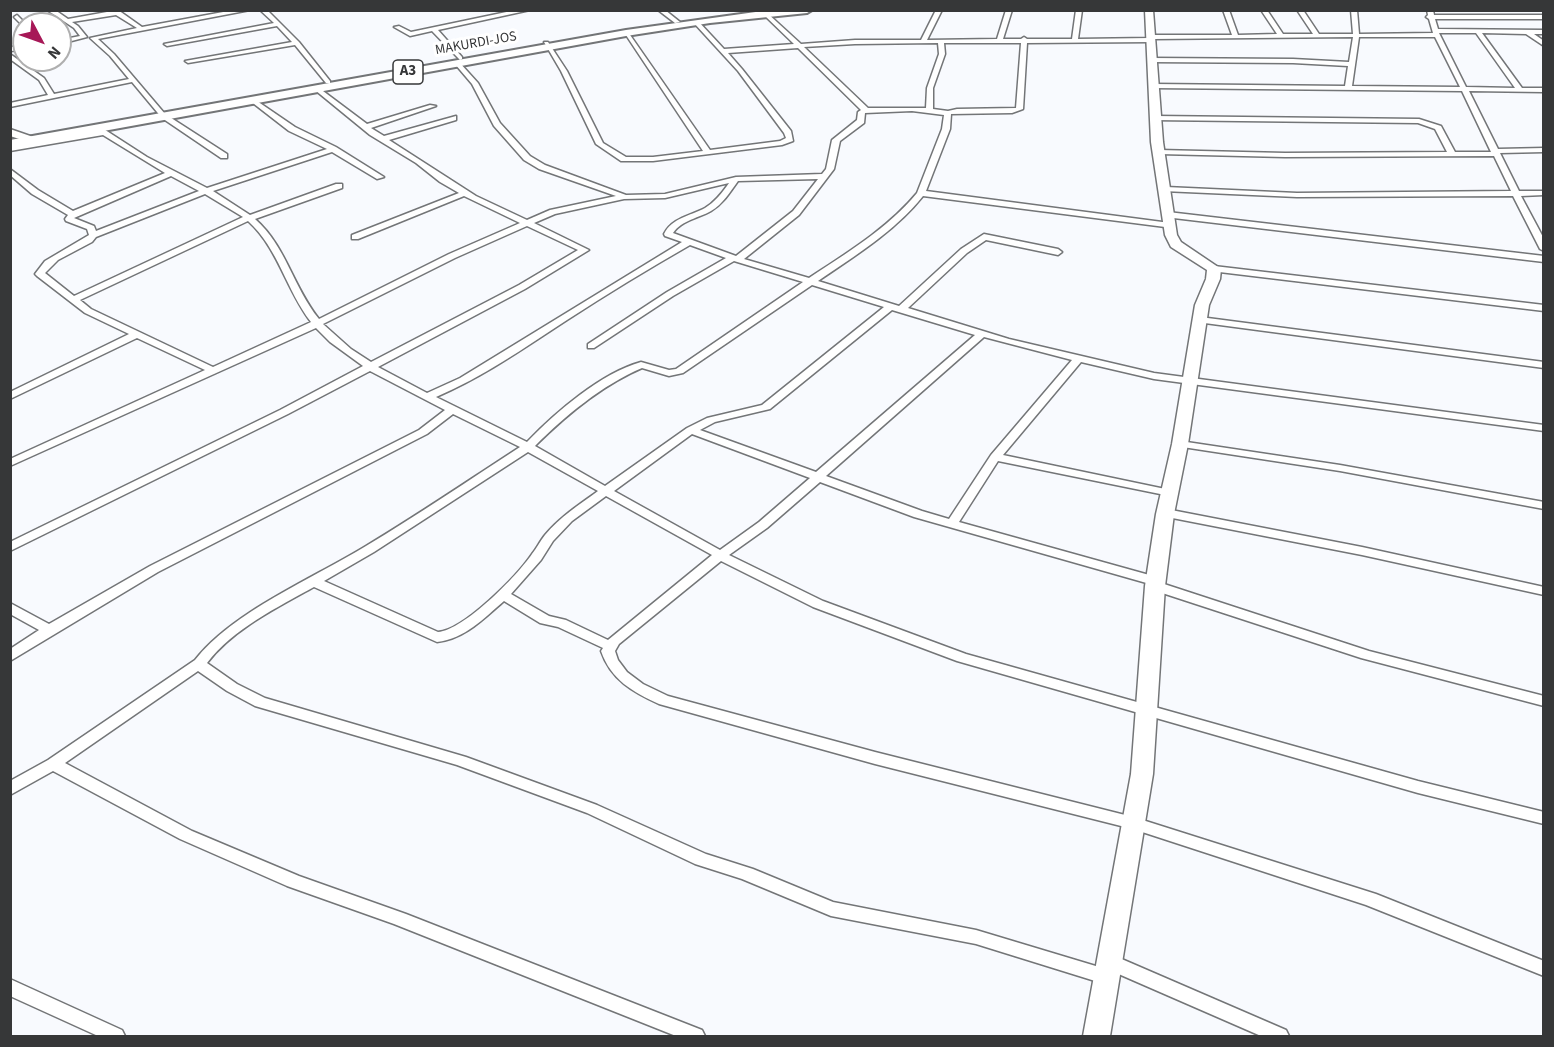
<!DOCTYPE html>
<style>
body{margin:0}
#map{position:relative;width:1554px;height:1047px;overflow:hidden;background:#f8fafe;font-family:"Source Sans 3",sans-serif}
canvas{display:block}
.frame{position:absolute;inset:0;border:12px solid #363738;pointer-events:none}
.north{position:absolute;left:12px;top:12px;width:60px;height:60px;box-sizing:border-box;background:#fff;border:2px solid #afafaf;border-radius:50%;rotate:131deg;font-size:16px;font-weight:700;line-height:24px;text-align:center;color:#363738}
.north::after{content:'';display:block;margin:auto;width:21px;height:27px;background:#a71857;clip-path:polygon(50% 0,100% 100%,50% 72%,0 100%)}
</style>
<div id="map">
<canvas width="1554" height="1047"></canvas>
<div class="frame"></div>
<div class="north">N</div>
</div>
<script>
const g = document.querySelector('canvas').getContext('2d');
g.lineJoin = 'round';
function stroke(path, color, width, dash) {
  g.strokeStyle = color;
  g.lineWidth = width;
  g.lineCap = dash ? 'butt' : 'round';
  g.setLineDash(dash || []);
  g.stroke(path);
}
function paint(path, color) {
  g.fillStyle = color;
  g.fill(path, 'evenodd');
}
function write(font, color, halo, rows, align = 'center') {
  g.font = font + ' "Source Sans 3",sans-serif';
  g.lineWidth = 6;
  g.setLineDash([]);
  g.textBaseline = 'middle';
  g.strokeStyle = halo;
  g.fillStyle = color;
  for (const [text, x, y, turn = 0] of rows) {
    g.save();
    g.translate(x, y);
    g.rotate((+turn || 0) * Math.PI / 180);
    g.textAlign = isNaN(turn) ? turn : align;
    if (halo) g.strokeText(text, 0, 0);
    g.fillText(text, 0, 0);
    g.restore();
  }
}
const street = new Path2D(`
 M47 10H55L68 19 118 10 142 27 234 10H250L98 39 114 54 165 114 227 154V158H221L162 118 132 82 10 107V103L48 95 39 80 10 59V54L44 78 54 94 129 79 110 56 90 38 137 28 116 15 72 22 78 26 87 37 60 44V40L80 36 74 28Z
 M260 10H267L299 42 330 81V83H326L295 45 188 63 185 61 292 42 277 26 167 46 164 44 274 23Z
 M516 10H530L438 30 462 57V59L460 60 432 31 410 36 394 27 399 26 411 32Z
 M658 10H665L680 22 675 23Z
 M936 10H942L927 40 997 39 1006 10H1012L1003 39H1021L1024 37 1027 39H1072L1076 10H1082L1078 39 1150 38 1152 35H1232L1223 10H1229L1238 35 1277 34 1261 10H1267L1283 34H1313L1297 10H1303L1319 34H1353L1351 10H1357L1359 34 1433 33 1429 19 1426 17 1428 15 1427 10H1433L1434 15H1544V19H1435L1438 29 1544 30V34H1534L1544 41V46L1526 34 1482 33 1522 88H1544V92L1469 91 1498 149 1544 148V152L1500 153 1519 191H1544V195L1521 196 1544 239V251L1540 249 1513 196 1297 197 1163 191 1162 189 1166 187 1297 193 1511 191 1494 156 1285 157 1159 154 1155 152 1159 150 1285 153 1447 152 1435 129 1418 123 1152 120 1151 118 1155 116 1419 119 1441 126 1455 152H1491L1462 91 1153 88 1150 86 1153 84 1345 86 1348 66 1293 63 1151 62 1148 60 1151 58 1293 59 1349 62 1353 37 1153 39 1151 42 1027 43 1023 109 1012 113 951 114 950 129 926 191 1170 223 1174 226 1173 228 923 196C895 231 855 256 818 281L899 306 961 249 984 234 1058 249 1062 252 1058 255 986 240 967 253 908 308 1009 339 1154 373 1544 425V431L1154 379 1081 362 1003 455 1170 490 1176 493 1174 495 1170 496 998 461 959 522 1160 578 1162 581 1161 583 1369 651 1544 696V706L1361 658 1150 589 1149 586 1150 584 914 517 820 482 767 528 729 555 823 601 966 654 1418 781 1544 812V824L1418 793 957 661 813 607 721 561 619 644 615 651 618 660 627 672 643 684 668 696 875 752 1133 817 1376 894 1544 961V976L1366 905 1133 829 875 764 659 704C633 692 611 680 601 651L603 648 558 627 540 623 504 601C484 618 465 639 437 642L314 587C278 607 233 629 207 663L237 684 265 698 466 757 597 805 706 854 753 869 833 902 976 930 1109 970 1104 967 1101 962 1104 957 1110 954 1286 1030 1289 1036H1261L1114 972 1117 977 1114 982 1108 985 976 944 831 916 742 879 695 864 587 813 457 765 255 706 227 691 198 671 65 763 192 831 299 876 406 914 702 1030 705 1036H676L394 924 287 886 180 839 53 771 10 795V781L48 760 195 660C232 612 314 578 366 546 418 515 469 480 520 447L453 414 427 434 158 572 10 661V649L39 630 10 614V603L49 624 150 566 419 430 445 410 370 371 288 414 10 551V542L280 410 363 366 330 342 316 328 10 466V459L205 370 137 338 10 399V392L129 334 85 313 37 276 35 274 45 261 89 235 87 229 66 221 65 219 68 215 32 194 10 175V169L38 190 73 211 165 173 103 135 10 151V147L98 131 95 128 99 126 147 157 207 188 327 149 289 131 249 100 254 99 295 127 336 147 384 177 377 179 332 152 213 191 250 215 336 184H342V188L255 219C286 246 293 287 319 319L449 254 520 223 464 196 358 239H352V235L459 193 440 182 416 163 370 135 315 90V88H319L367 124 430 105 436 106 371 128 384 136 456 116V120L389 140 476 196 527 220 550 210 616 196 539 169 524 160 494 126 472 84 455 64V62H459L478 83 500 123 530 156 545 165 626 195 665 194 736 177 822 174 826 169 832 140 857 120 858 112 861 110 798 48 728 53 742 69 791 131 793 141 782 145 653 161H621L596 144 561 71 544 42H548L567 71 603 143 626 157H653L703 151 624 32H628L710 150 780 141 786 138 784 133 738 71 694 23V21H698L724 49 794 44 764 15 766 12 801 44 855 40H921ZM1439 33H1476L1515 88 1466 87ZM1359 37H1435L1460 87 1352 86ZM938 43 939 54 927 88 926 108H868L804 47 855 44ZM944 43H1021L1016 108 957 109 948 111 933 109V88L945 54ZM912 111 944 115 942 129 917 193C888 228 847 253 809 278L744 259 799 215 834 169 840 141 864 123 865 113ZM171 176 199 191 96 231 94 226 74 218ZM818 179 793 211 736 256 673 233C682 220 699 218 711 211 723 204 730 192 738 181ZM729 183C722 193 715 202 705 208 690 216 672 218 664 234L665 236 682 242 460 378 427 393 378 367 525 289 589 250 534 223 555 214 624 199 665 198ZM205 194 243 217 74 296 45 273 58 260 92 242 96 237ZM248 221C279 249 286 290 311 322L213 367 91 309 80 300ZM527 226 578 250 519 285 371 362 351 349 323 324 455 258ZM690 245 726 258 667 292 588 344V348H594L673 296 734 261 803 282 676 369 669 370 641 362C601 373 555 413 527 442L436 397C483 377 524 348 567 320 607 294 648 269 690 245ZM812 285 884 307 762 405 707 418 687 428 605 486 535 446C565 416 602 385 642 368L669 376 683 373ZM892 310 975 335 816 472 700 430 715 422 770 409ZM984 337 1072 360 991 455 949 519 922 511 826 476ZM692 434 810 478 759 522 720 550 614 491ZM528 452 598 491C579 505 560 517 545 535 540 541 537 548 532 554 517 576 464 630 438 632L324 581 374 552ZM606 496 712 555 608 640 566 620 549 616 511 594 541 560 553 541 572 521Z
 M17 15 26 24H24V27L14 17Z
 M24 46V50L10 51V47Z
 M1168 212 1544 256V262L1165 217V213Z
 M1214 266 1544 305V311L1211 271 1210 269Z
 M1200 317 1544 362V368L1197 322 1195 320Z
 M1180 441 1340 465 1544 502V509L1340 471 1176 446 1174 444 1176 442Z
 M1166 509 1362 547 1544 587V595L1362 555 1162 516 1160 513Z
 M10 979 122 1030 125 1036H98L10 996Z`);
const secondary = new Path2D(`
 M1145 10H1153L1163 142 1177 235 1181 242 1221 269 1220 279 1209 305 1188 444 1174 514 1165 586 1153 774 1110 1036H1083L1131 774 1145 586 1156 514 1172 444 1195 305 1206 279 1207 270 1171 247 1165 235 1151 142Z
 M10 129 36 138 38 140 32 143 10 136Z`);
const highway = new Path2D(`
 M770 10H812L807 13 710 23 626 36 10 148V140L626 30Z`);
const farStreetnames = [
 ["MAKURDI-JOS",476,44,-10]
];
const shields = [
 [408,72,30]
];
const shieldNames = [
 ["A3",408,72]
];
stroke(street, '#737577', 3);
stroke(secondary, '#737577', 3);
stroke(highway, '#737577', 4);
paint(street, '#fff');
paint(secondary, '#fff');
paint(highway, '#fff');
write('14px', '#363738', '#fff', farStreetnames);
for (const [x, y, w] of shields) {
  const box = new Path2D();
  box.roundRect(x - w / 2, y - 12, w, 24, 4.5);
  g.fillStyle = '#fff';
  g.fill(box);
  stroke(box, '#363738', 1.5);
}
write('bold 15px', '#363738', null, shieldNames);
</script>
